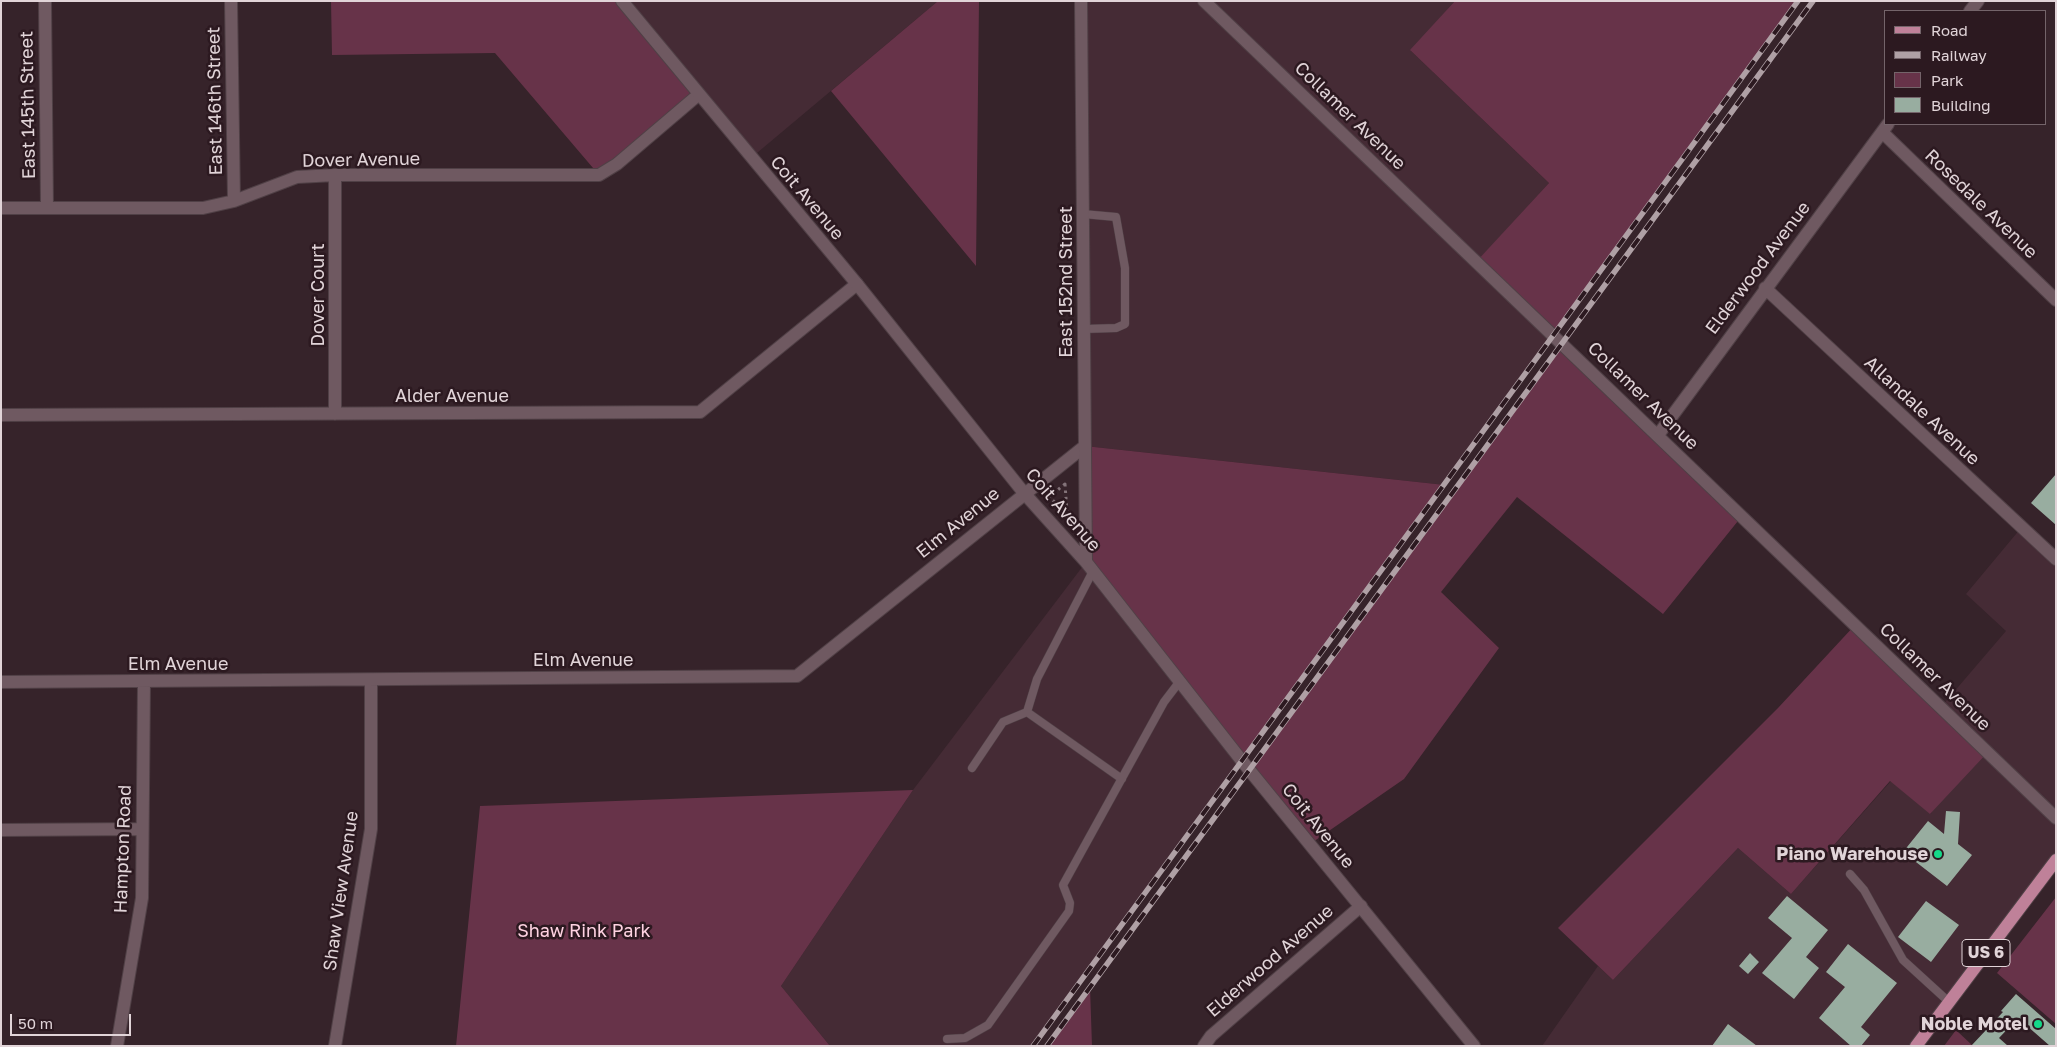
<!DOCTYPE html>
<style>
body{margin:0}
#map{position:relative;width:2057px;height:1047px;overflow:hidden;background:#36232a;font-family:"Golos Text",sans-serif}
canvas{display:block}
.frame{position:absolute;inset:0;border:2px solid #e1d4d8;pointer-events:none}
.legend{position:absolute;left:1884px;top:10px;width:162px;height:115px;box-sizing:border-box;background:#2c1920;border:1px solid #74646a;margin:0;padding:6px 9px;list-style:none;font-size:15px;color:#e1d4d8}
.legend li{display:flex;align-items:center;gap:10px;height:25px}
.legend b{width:25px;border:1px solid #74646a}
.scale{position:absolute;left:10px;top:1014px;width:121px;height:22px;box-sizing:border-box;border:2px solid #e1d4d8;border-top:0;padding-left:6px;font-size:15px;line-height:18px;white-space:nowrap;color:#e1d4d8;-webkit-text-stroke:4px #2c1920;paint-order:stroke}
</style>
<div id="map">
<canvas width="2057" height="1047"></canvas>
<div class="frame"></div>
<ul class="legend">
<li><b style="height:6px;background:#bf8199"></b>Road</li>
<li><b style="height:6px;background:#afa0a5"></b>Railway</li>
<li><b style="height:14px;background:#673349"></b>Park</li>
<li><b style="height:14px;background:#98ada0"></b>Building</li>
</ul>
<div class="scale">50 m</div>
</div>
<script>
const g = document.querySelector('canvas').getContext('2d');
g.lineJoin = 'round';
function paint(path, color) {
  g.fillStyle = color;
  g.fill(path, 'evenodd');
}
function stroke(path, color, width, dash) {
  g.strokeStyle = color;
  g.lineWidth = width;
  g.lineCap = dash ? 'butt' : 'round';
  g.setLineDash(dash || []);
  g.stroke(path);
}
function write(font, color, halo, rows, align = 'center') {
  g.font = font + ' "Golos Text",sans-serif';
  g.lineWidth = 5;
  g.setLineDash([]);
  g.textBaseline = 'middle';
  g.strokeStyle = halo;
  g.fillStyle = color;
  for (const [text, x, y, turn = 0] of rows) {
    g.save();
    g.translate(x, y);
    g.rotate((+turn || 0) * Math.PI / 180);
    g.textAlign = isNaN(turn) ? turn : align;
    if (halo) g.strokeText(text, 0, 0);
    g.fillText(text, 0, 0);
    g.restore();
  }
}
const built = new Path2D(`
 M622 1H938L751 158Z
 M1081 1H1455L1411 51 1549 183 1477 262 1552 334 1543 351 1445 485 1085 446Z
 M2021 528 2056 559V860L1916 1046H1542L1598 966 1613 980 1738 848 1791 894 1891 781 1931 814 1941 707 2006 631 1966 594Z
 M1086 562 1242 761 1033 1046H830L781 986 913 790Z`);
const green = new Path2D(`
 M331 1H622L698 95 599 175 495 53 332 55Z
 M938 1H979L976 266 831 91Z
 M1455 1H1798L1569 316 1552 334 1476 262 1549 183 1410 50Z
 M1562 344 1742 516 1663 614 1517 497 1441 592 1499 648 1404 779 1310 844 1251 772 1267 746Z
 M1085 446 1445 485 1242 761 1086 562Z
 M1855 625 1988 752 1930 814 1890 781 1791 894 1738 848 1613 980 1558 928 1778 708Z
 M913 790 781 986 830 1046H456L480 806Z
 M2056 897V1024L1997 973Z
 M1090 987 1092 1046H1047Z
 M1956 1030 1973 1046H1944Z`);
const building = new Path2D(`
 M2056 474V525L2031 503Z
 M1946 811 1960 812 1958 844 1972 855 1947 886 1903 852 1928 821 1944 834Z
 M1787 896 1828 930 1806 957 1819 968 1794 999 1762 973 1792 938 1768 918Z
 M1926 901 1959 925 1931 962 1898 937Z
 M1848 944 1897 983 1861 1027 1870 1035 1861 1046H1851L1819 1018 1845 987 1826 972Z
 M1750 953 1759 962 1748 974 1739 966Z
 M2016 994 2056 1029V1046H2050L2018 1018 1999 1038 2008 1046H1971L2003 1012 2001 1011Z
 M1728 1024 1757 1046H1712Z`);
const path = new Path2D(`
 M1065 484 1067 513 1049 497Z`);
const service = new Path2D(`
 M1083 214 1116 217 1125 268V324L1116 328 1084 329
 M1027 712 1122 779
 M972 768 1003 722 1027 712 1037 679 1093 571
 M1850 874 1864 890 1903 960 1949 1002
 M947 1039 965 1038 988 1025 1069 911 1070 903 1063 885 1164 702 1180 681`);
const minor = new Path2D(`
 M45 1 47 208
 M231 1 234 201
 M1204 1 2056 818
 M1970 11 1978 1
 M1882 132 2056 300
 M335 175V414
 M1 208H203L234 201 297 177 335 175H599L617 164 698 95
 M1765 288 2056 559
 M1 415 700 412 857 284
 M1658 435 1888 124
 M1 682 797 676 1085 446
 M1 830 142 829
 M117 1046 142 898 144 682
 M335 1046 371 829V680
 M1204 1046 1211 1036 1361 906`);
const tertiary = new Path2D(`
 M622 1 857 284 1024 493 1086 562 1242 761 1474 1046
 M1081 1 1086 562`);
const primary = new Path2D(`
 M1916 1046 2056 860`);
const rail = new Path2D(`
 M1033 1046 1798 1
 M1047 1046 1813 1`);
const markers = [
 [1938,854,5,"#14d989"],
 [2038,1024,5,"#14d989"]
];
const shields = [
 [1986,953,48]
];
const shieldNames = [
 ["US 6",1986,953]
];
const streetNames = [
 ["East 146th Street",215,101,-91],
 ["East 145th Street",28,105,-91],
 ["Collamer Avenue",1350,116,44],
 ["Dover Avenue",361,160,-1],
 ["Coit Avenue",807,198,50],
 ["Rosedale Avenue",1981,204,44],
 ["Elderwood Avenue",1758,268,-53],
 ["East 152nd Street",1066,282,-90],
 ["Dover Court",318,295,-90],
 ["Alder Avenue",452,396],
 ["Collamer Avenue",1643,396,44],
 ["Allandale Avenue",1922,411,43],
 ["Coit Avenue",1063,510,49],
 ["Elm Avenue",958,523,-39],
 ["Elm Avenue",583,660],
 ["Elm Avenue",178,664],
 ["Collamer Avenue",1935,677,44],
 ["Coit Avenue",1318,826,51],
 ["Hampton Road",123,849,-88],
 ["Shaw View Avenue",341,891,-82],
 ["Elderwood Avenue",1270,961,-41]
];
const poiNames = [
 ["Piano Warehouse",1928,854],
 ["Noble Motel",2028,1024]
];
const parkNames = [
 ["Shaw Rink Park",584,931]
];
paint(built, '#452b35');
paint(green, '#673349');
paint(building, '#98ada0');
stroke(service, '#504046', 9);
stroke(minor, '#504046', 14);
stroke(tertiary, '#504046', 14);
stroke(primary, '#504046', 14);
stroke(path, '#837379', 3, [2.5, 4]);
stroke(service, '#6f5961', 8);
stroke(minor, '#6f5961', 12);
stroke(tertiary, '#6f5961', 12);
stroke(primary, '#bf8199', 12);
stroke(rail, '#afa0a5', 5.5);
stroke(rail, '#2c1920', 4, [11]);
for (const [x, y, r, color] of markers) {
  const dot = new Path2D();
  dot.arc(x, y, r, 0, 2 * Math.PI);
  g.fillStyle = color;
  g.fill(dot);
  stroke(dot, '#2c1920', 2);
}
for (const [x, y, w] of shields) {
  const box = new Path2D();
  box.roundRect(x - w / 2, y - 13.5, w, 27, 4);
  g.fillStyle = '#2c1920';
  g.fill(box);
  stroke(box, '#e1d4d8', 1);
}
write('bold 16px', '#e1d4d8', null, shieldNames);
write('18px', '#e1d4d8', '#2c1920', streetNames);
write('bold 18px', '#e1d4d8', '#2c1920', poiNames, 'right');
write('18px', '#fed2e1', '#2c1920', parkNames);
</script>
